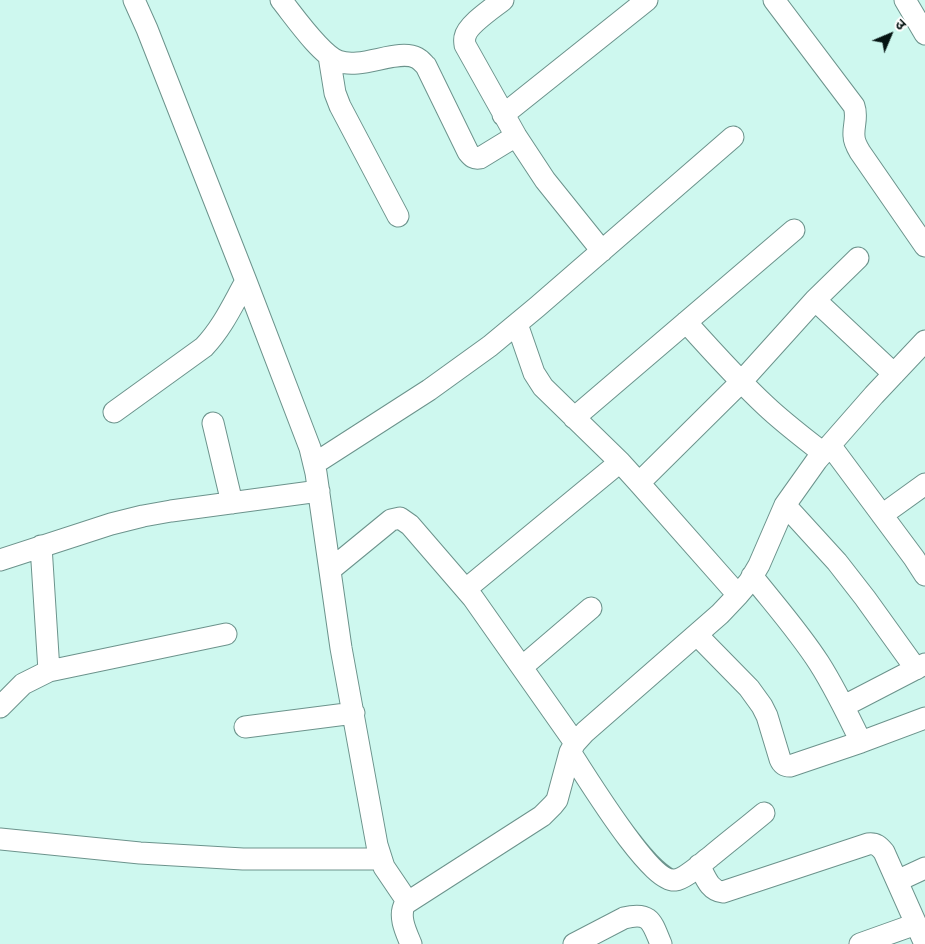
<!DOCTYPE html>
<meta charset="utf-8">
<style>
body{margin:0}
#map{position:relative;width:925px;height:944px;overflow:hidden;background:#cef8ef;font-family:"Asap Condensed","Noto Sans Devanagari",sans-serif}
canvas{display:block}
.north{position:absolute;left:865px;top:10px;width:50px;height:50px;-webkit-text-stroke:4px #fff;paint-order:stroke;rotate:45deg;font-size:14px;font-weight:700;line-height:20px;text-align:center;color:#051412}
.north::after{content:'';display:block;margin:auto;width:18px;height:22px;background:#051412;clip-path:polygon(50% 0,100% 100%,50% 72%,0 100%)}
</style>
<div id="map">
<canvas width="925" height="944"></canvas>
<div class="north">उ</div>
</div>
<script>
const g = document.querySelector('canvas').getContext('2d');
g.lineJoin = 'round';
function stroke(path, color, width, dash) {
  g.strokeStyle = color;
  g.lineWidth = width;
  g.lineCap = dash ? 'butt' : 'round';
  g.setLineDash(dash || []);
  g.stroke(path);
}
const minor = new Path2D(`
 M134 0 147 29 246 281 310 448 316 473 341 648 377 845 384 867 407 901
 M281 0C294 16 320 54 338 61 361 70 398 48 417 58 421 60 423 63 426 66L468 152C472 157 474 159 480 158L516 136
 M503 0C493 8 467 25 465 37 464 39 465 44 465 45L516 136 545 180 602 251
 M774 0 854 106C858 117 853 126 854 136 854 142 857 147 860 152L925 246
 M905 0 925 34
 M329 56 335 93 340 106 398 216
 M503 115 647 0
 M815 300 894 374
 M686 322C712 351 738 380 766 406 784 423 804 438 823 453
 M517 324 534 373 543 387 620 462 639 483 738 595
 M114 412 204 347C223 327 233 304 246 281
 M574 418 794 230
 M213 423 232 503
 M830 445 914 558 925 575
 M314 464 429 390 490 346 537 307 733 137
 M639 483 741 382 815 300 858 258
 M785 505 837 562 865 598 916 669
 M882 515 925 484
 M41 546 49 671
 M0 560 111 524 143 516 171 511 319 491
 M330 570 391 520 400 518 410 525 473 598 575 743
 M752 576C775 605 799 632 819 663 835 688 848 715 861 742
 M466 589 620 462
 M697 635 749 688 762 706 767 716 780 759C782 764 784 766 790 766L861 742 925 718
 M522 667 591 608
 M844 706 925 664
 M0 707 23 684 49 671 226 634
 M245 727 354 713
 M570 752C585 774 650 883 675 880 685 879 702 863 710 857 728 842 746 828 764 813
 M0 839 140 853 243 859H381
 M699 865C705 876 709 891 723 892L868 844C876 843 879 846 884 852L925 944
 M897 881 925 868
 M411 944C406 932 398 916 405 904L542 816 553 805 557 800 570 752 575 743 585 732 720 614 738 595 749 582 759 565 785 505 817 460 874 395 925 341
 M574 944 624 918C651 911 652 923 661 944
 M860 944 916 924`);
stroke(minor, '#6c938c', 23);
stroke(minor, '#fff', 21);
</script>
